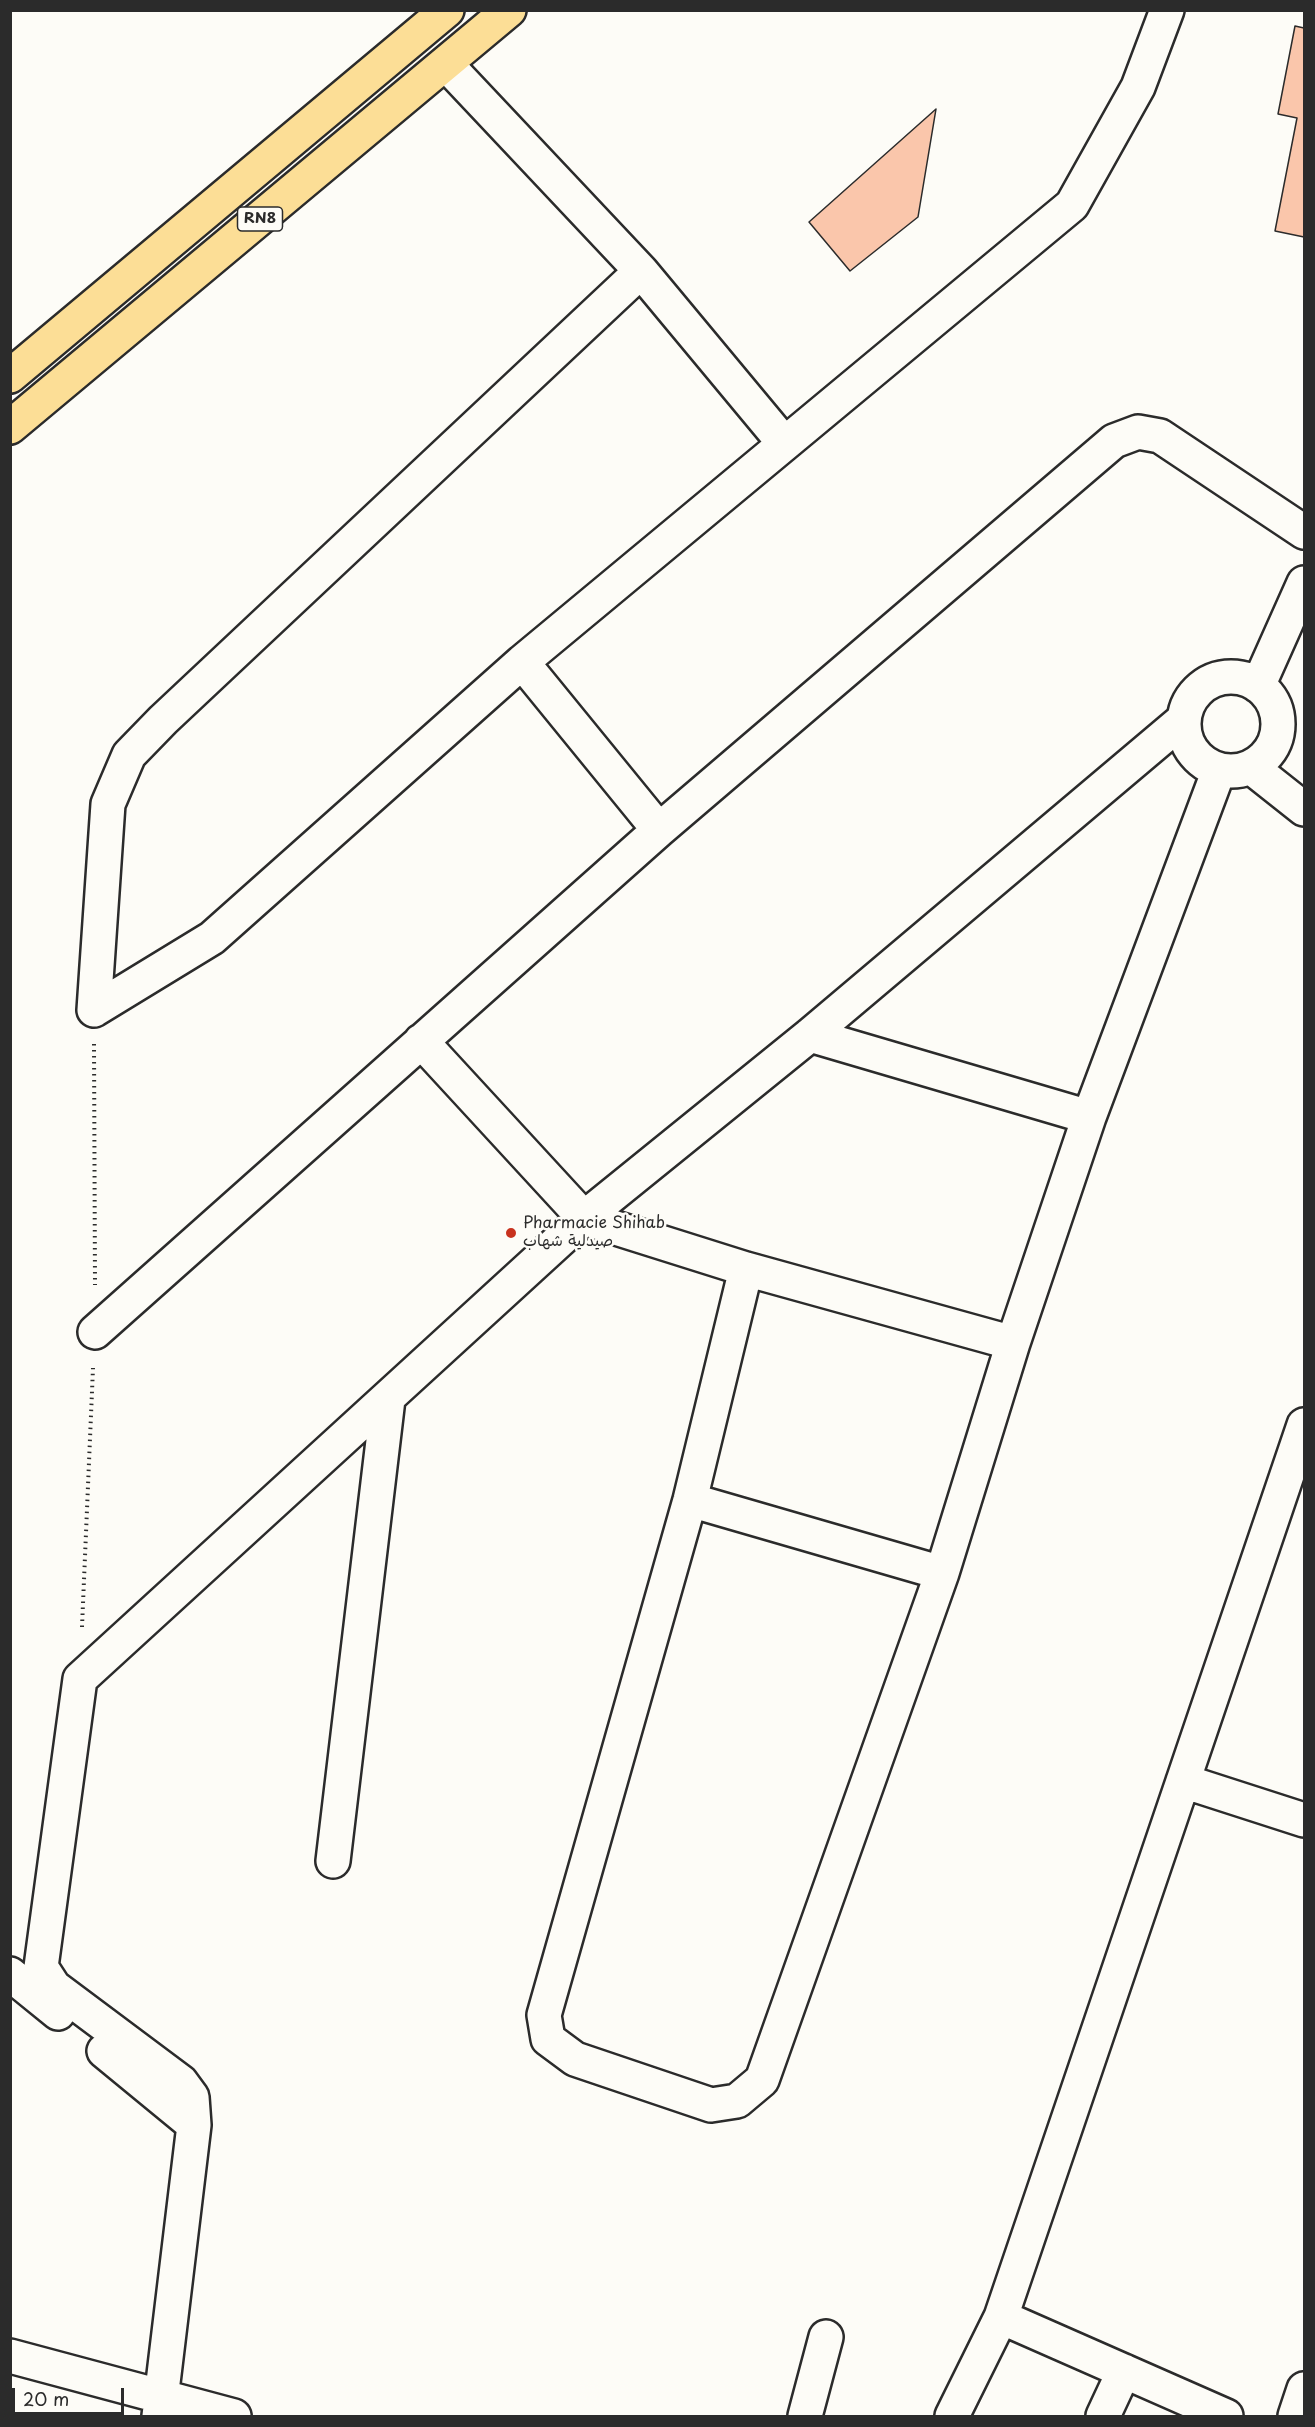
<!DOCTYPE html>
<meta charset="utf-8">
<style>
body{margin:0}
#map{position:relative;width:1315px;height:2427px;overflow:hidden;background:#fdfcf7;font-family:"Playpen Sans",sans-serif}
canvas{display:block}
.frame{position:absolute;inset:0;border:12px solid #2b2b2b;pointer-events:none}
.scale{position:absolute;left:12px;top:2388px;width:112px;height:27px;box-sizing:border-box;border:3px solid #2b2b2b;border-top:0;padding-left:8px;font-size:18px;line-height:21px;white-space:nowrap;color:#2b2b2b;-webkit-text-stroke:4px #fdfcf7;paint-order:stroke}
</style>
<div id="map">
<canvas width="1315" height="2427"></canvas>
<div class="frame"></div>
<div class="scale">20 m</div>
</div>
<script>
const g = document.querySelector('canvas').getContext('2d');
g.lineJoin = 'round';
function paint(path, color) {
  g.fillStyle = color;
  g.fill(path, 'evenodd');
}
function stroke(path, color, width, dash) {
  g.strokeStyle = color;
  g.lineWidth = width;
  g.lineCap = dash ? 'butt' : 'round';
  g.setLineDash(dash || []);
  g.stroke(path);
}
function write(font, color, halo, rows, align = 'center') {
  g.font = font + ' "Playpen Sans","Playpen Sans Arabic",sans-serif';
  g.lineWidth = 5;
  g.setLineDash([]);
  g.textBaseline = 'middle';
  g.strokeStyle = halo;
  g.fillStyle = color;
  for (const [text, x, y, turn = 0] of rows) {
    g.save();
    g.translate(x, y);
    g.rotate((+turn || 0) * Math.PI / 180);
    g.textAlign = isNaN(turn) ? turn : align;
    if (halo) g.strokeText(text, 0, 0);
    g.fillText(text, 0, 0);
    g.restore();
  }
}
const building = new Path2D(`
 M1295 26 1304 28V237L1275 231 1297 118 1278 114Z
 M936 109 918 217 850 271 809 222Z`);
const path = new Path2D(`
 M94 1044 95 1285
 M82 1627 93 1368`);
const minor = new Path2D(`
 M446 64 641 271 784 443
 M522 662 659 830
 M1184 724a47 47 0 1 1 94 0a47 47 0 1 1-94 0Z
 M1258 686 1304 583
 M1251 767 1304 809
 M94 1010 212 938 522 662 1072 205 1138 87 1167 10
 M94 1010 108 804 129 755 163 720 641 271
 M810 1035 1089 1117
 M421 1041 584 1218 746 1269 1013 1343
 M746 1269 690 1500 544 2015 548 2039 575 2059 711 2105 737 2101 762 2080 942 1573 1013 1343 1089 1117 1219 770
 M95 1332 659 830 1114 441 1138 432 1160 436 1304 532
 M690 1500 942 1573
 M1183 1781 1304 1820
 M333 1861 388 1399
 M10 1974 58 2013
 M104 2051 194 2125
 M1001 2317 1226 2416
 M10 2356 234 2416
 M159 2416 194 2125 192 2097 181 2082 54 1987 41 1967 80 1679 584 1218 810 1035 1183 720
 M805 2416 826 2337
 M952 2416 1001 2317 1304 1425
 M1103 2416 1124 2371
 M1295 2416 1304 2389`);
const major = new Path2D(`
 M10 376 447 10
 M10 427 509 10`);
const markers = [
 [511,1233,6,"#c8321e"]
];
const shields = [
 [260,219,45]
];
const shieldNames = [
 ["RN8",260,219]
];
const poiNames = [
 ["Pharmacie Shihab",523,1224],
 ["صيدلية شهاب",523,1242]
];
paint(building, '#fac6ab');
stroke(building, '#2b2b2b', 1.5);
stroke(minor, '#2b2b2b', 38);
stroke(major, '#2b2b2b', 38);
stroke(path, '#2b2b2b', 4, [1.5, 4.5]);
stroke(minor, '#fdfcf7', 33);
stroke(major, '#fcde96', 33);
for (const [x, y, r, color] of markers) {
  const dot = new Path2D();
  dot.arc(x, y, r, 0, 2 * Math.PI);
  g.fillStyle = color;
  g.fill(dot);
  stroke(dot, '#fdfcf7', 2);
}
for (const [x, y, w] of shields) {
  const box = new Path2D();
  box.roundRect(x - w / 2, y - 12, w, 24, 4.5);
  g.fillStyle = '#fdfcf7';
  g.fill(box);
  stroke(box, '#2b2b2b', 1.5);
}
write('bold 15px', '#2b2b2b', null, shieldNames);
write('16px', '#2b2b2b', '#fdfcf7', poiNames, 'left');
</script>
